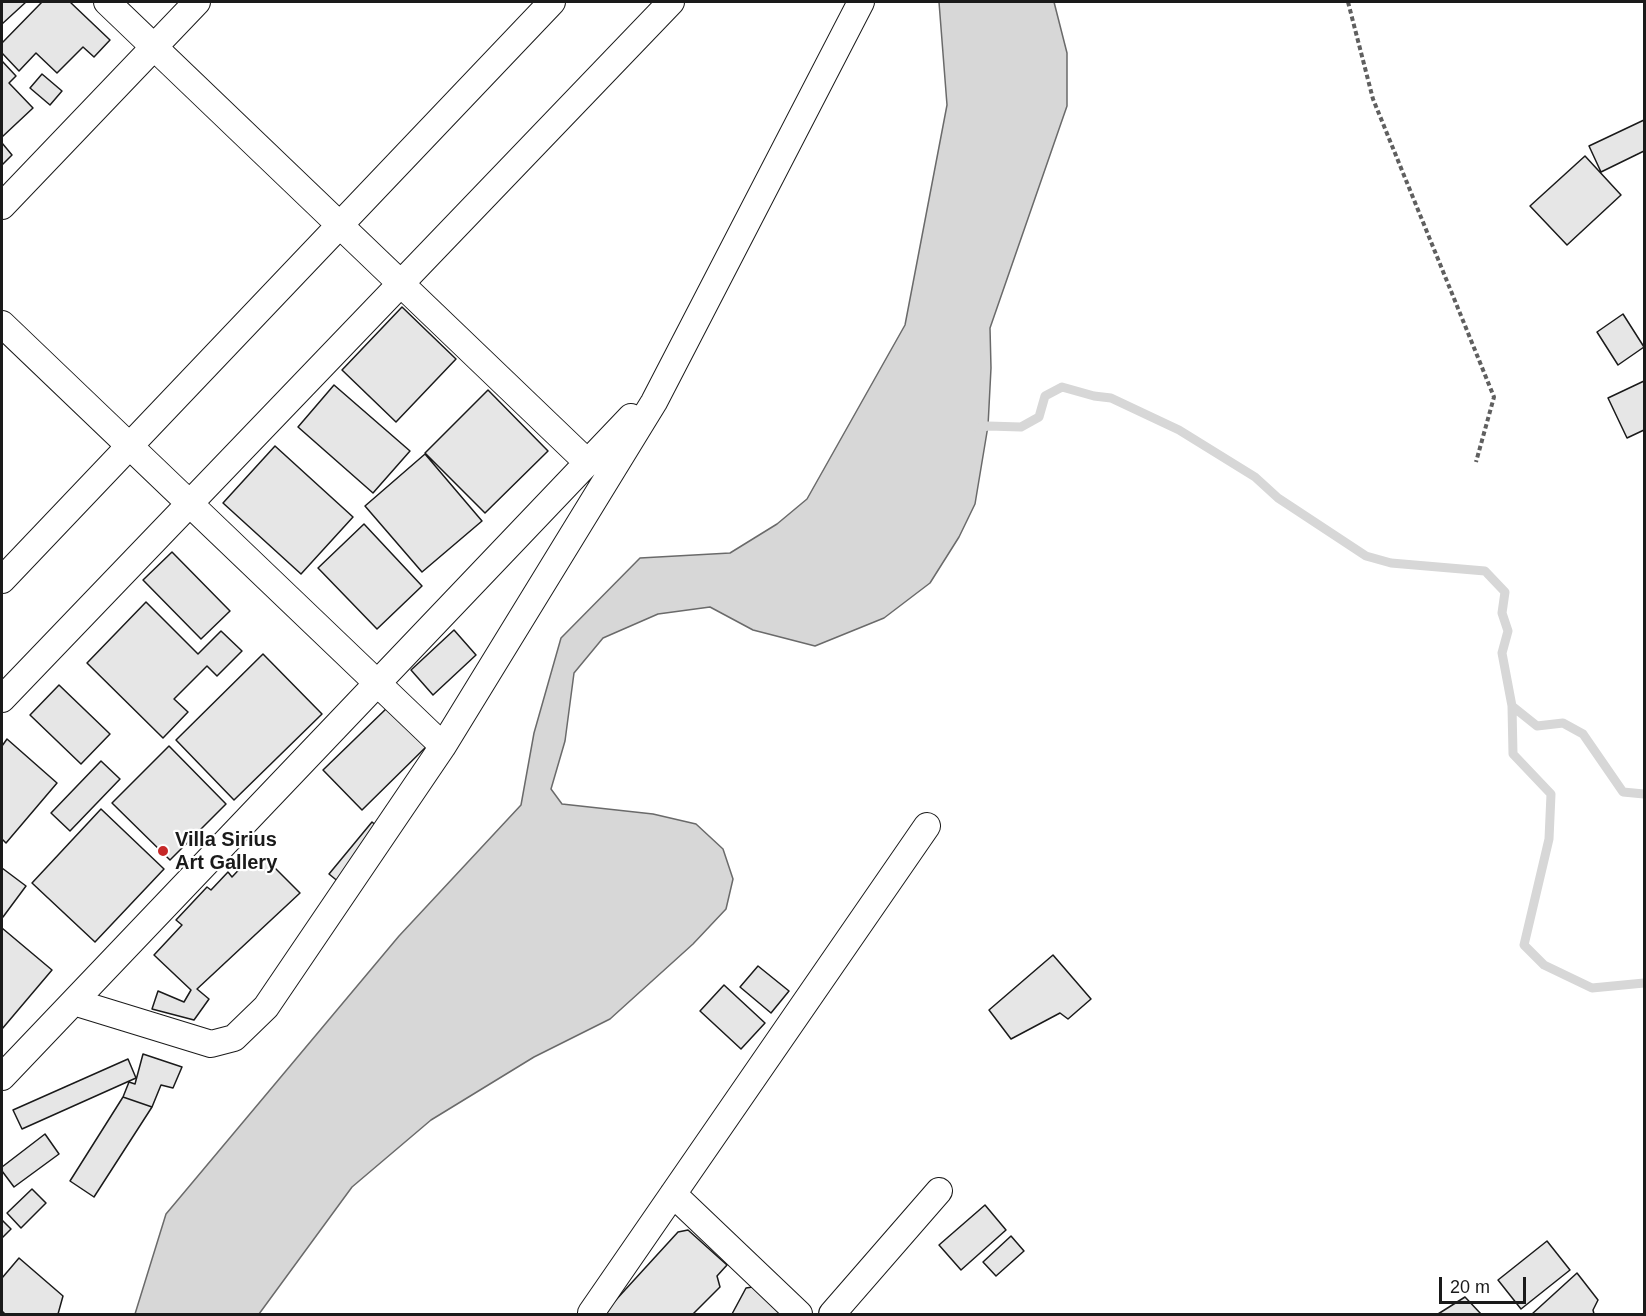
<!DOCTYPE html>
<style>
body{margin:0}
#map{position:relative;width:1646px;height:1316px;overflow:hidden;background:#fff;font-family:Helvetica,sans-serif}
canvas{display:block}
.frame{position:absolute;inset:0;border:3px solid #1a1a1a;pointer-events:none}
.scale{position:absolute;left:1439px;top:1277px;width:87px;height:27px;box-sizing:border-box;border:3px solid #1a1a1a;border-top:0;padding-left:8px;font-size:18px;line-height:21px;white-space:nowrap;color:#1a1a1a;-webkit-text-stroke:4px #fff;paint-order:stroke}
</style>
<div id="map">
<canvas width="1646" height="1316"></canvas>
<div class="frame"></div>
<div class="scale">20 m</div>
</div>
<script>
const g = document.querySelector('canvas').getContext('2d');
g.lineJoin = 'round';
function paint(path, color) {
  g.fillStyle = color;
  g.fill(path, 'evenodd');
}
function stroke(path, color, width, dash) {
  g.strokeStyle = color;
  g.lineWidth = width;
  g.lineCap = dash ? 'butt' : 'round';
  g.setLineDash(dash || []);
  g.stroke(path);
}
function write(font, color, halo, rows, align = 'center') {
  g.font = font + ' Helvetica,sans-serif';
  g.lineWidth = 4.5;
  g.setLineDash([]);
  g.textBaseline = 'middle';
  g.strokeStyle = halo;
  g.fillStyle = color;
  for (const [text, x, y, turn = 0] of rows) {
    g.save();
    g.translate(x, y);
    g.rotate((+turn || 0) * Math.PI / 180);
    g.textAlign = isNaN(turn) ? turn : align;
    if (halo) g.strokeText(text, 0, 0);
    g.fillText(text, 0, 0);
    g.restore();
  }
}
const water = new Path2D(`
 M939 2H1054L1067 53V106L990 328 991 368 988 426 975 504 959 537 930 583 884 618 815 646 753 630 710 607 658 614 603 638 574 673 565 741 551 789 562 804 653 814 696 824 723 849 733 879 726 909 693 944 610 1019 534 1057 431 1120 352 1187 259 1314H135L166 1214 399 936 521 805 534 733 561 638 640 558 730 553 777 524 807 499 905 325 947 105Z`);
const stream = new Path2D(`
 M978 428 988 426 1021 427 1039 417 1045 396 1062 387 1094 396 1111 398 1179 430 1255 477 1278 498 1366 556 1391 563 1485 571 1505 592 1502 613 1508 631 1502 653 1512 706 1537 726 1563 723 1583 734 1623 792 1644 794
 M1512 706 1513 754 1551 794 1549 839 1524 945 1544 965 1592 988 1644 983`);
const building = new Path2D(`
 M2 2H26L2 24Z
 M42 2H70L110 40 94 57 83 47 57 73 36 53 19 71 2 53V43Z
 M2 61 16 76 9 83 33 108 2 137Z
 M42 74 62 91 50 105 30 88Z
 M1644 120V151L1601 172 1589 146Z
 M2 143 12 155 2 165Z
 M1585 156 1621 195 1567 245 1530 206Z
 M402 307 456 359 396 422 342 370Z
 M1623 314 1644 347 1618 365 1597 332Z
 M1644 381V430L1627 438 1608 398Z
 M334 385 410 451 373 493 298 427Z
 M488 390 548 451 485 513 425 453Z
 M275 446 353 517 301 574 223 503Z
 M425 454 482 521 422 572 365 506Z
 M364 524 422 586 377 629 318 568Z
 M172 552 230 611 201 639 143 580Z
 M146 602 198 654 221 631 242 651 217 676 207 666 174 699 188 712 163 738 87 663Z
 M454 630 476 655 433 695 411 670Z
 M263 654 322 714 234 800 176 740Z
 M59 685 110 734 81 764 30 715Z
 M389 706 428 745 362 810 323 770Z
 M7 739 57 783 6 843 2 839V746Z
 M169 746 226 804 170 860 112 803Z
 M101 761 120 779 70 831 51 813Z
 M101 809 164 869 95 942 32 883Z
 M372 822 383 831 340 883 329 874Z
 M265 858 300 893 197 989 209 999 194 1020 152 1009 158 991 184 1002 191 990 154 955 182 925 176 920 207 887 211 890 228 872 232 877 247 861 255 868Z
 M2 868 26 886 3 917 2 916Z
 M2 928 52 970 2 1029Z
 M1053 955 1091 999 1068 1019 1060 1013 1011 1039 989 1010Z
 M758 966 789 991 771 1013 740 987Z
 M724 985 765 1023 741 1049 700 1011Z
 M143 1054 182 1067 173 1088 161 1085 152 1107 123 1097 129 1082 135 1084Z
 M128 1059 136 1078 22 1129 13 1110Z
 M123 1097 152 1107 94 1197 70 1181Z
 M45 1134 59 1154 14 1187 2 1171V1167Z
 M32 1189 46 1203 21 1228 7 1213Z
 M985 1205 1006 1230 961 1270 939 1245Z
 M2 1220 11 1229 2 1238Z
 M688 1230 727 1265 717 1276 720 1287 693 1314H603L678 1232Z
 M1011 1236 1024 1251 996 1276 983 1262Z
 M1547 1241 1570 1270 1521 1309 1498 1280Z
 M19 1258 63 1296 58 1314H5L2 1311V1278Z
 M1577 1273 1598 1300 1593 1310 1594 1314H1532Z
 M759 1286 793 1314H732L746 1288Z
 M1465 1297 1481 1314H1438Z`);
const path = new Path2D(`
 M1348 2 1373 99 1494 397 1476 462`);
const street = new Path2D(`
 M107 2 588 463
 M2 206 197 2
 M2 324 443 746
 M2 580 552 2
 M2 699 671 2
 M74 1002 211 1044 234 1038 266 1007 443 746 654 402 861 2
 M2 1077 631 417
 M673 1194 799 1314
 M591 1313 927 826
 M832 1314 939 1191`);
const markers = [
 [163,851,6,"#c62828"]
];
const poiNames = [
 ["Villa Sirius",175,840],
 ["Art Gallery",175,863]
];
paint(water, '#d7d7d7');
stroke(water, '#6a6a6a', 1.5);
stroke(stream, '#d7d7d7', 9);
paint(building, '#e6e6e6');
stroke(building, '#1a1a1a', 1.5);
stroke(street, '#1a1a1a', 28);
stroke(path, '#5f5f5f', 4, [4.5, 3]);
stroke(street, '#fff', 26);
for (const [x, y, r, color] of markers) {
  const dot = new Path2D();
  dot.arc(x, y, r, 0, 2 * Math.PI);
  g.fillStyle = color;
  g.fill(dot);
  stroke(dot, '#fff', 2);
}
write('bold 20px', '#1a1a1a', '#fff', poiNames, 'left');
</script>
